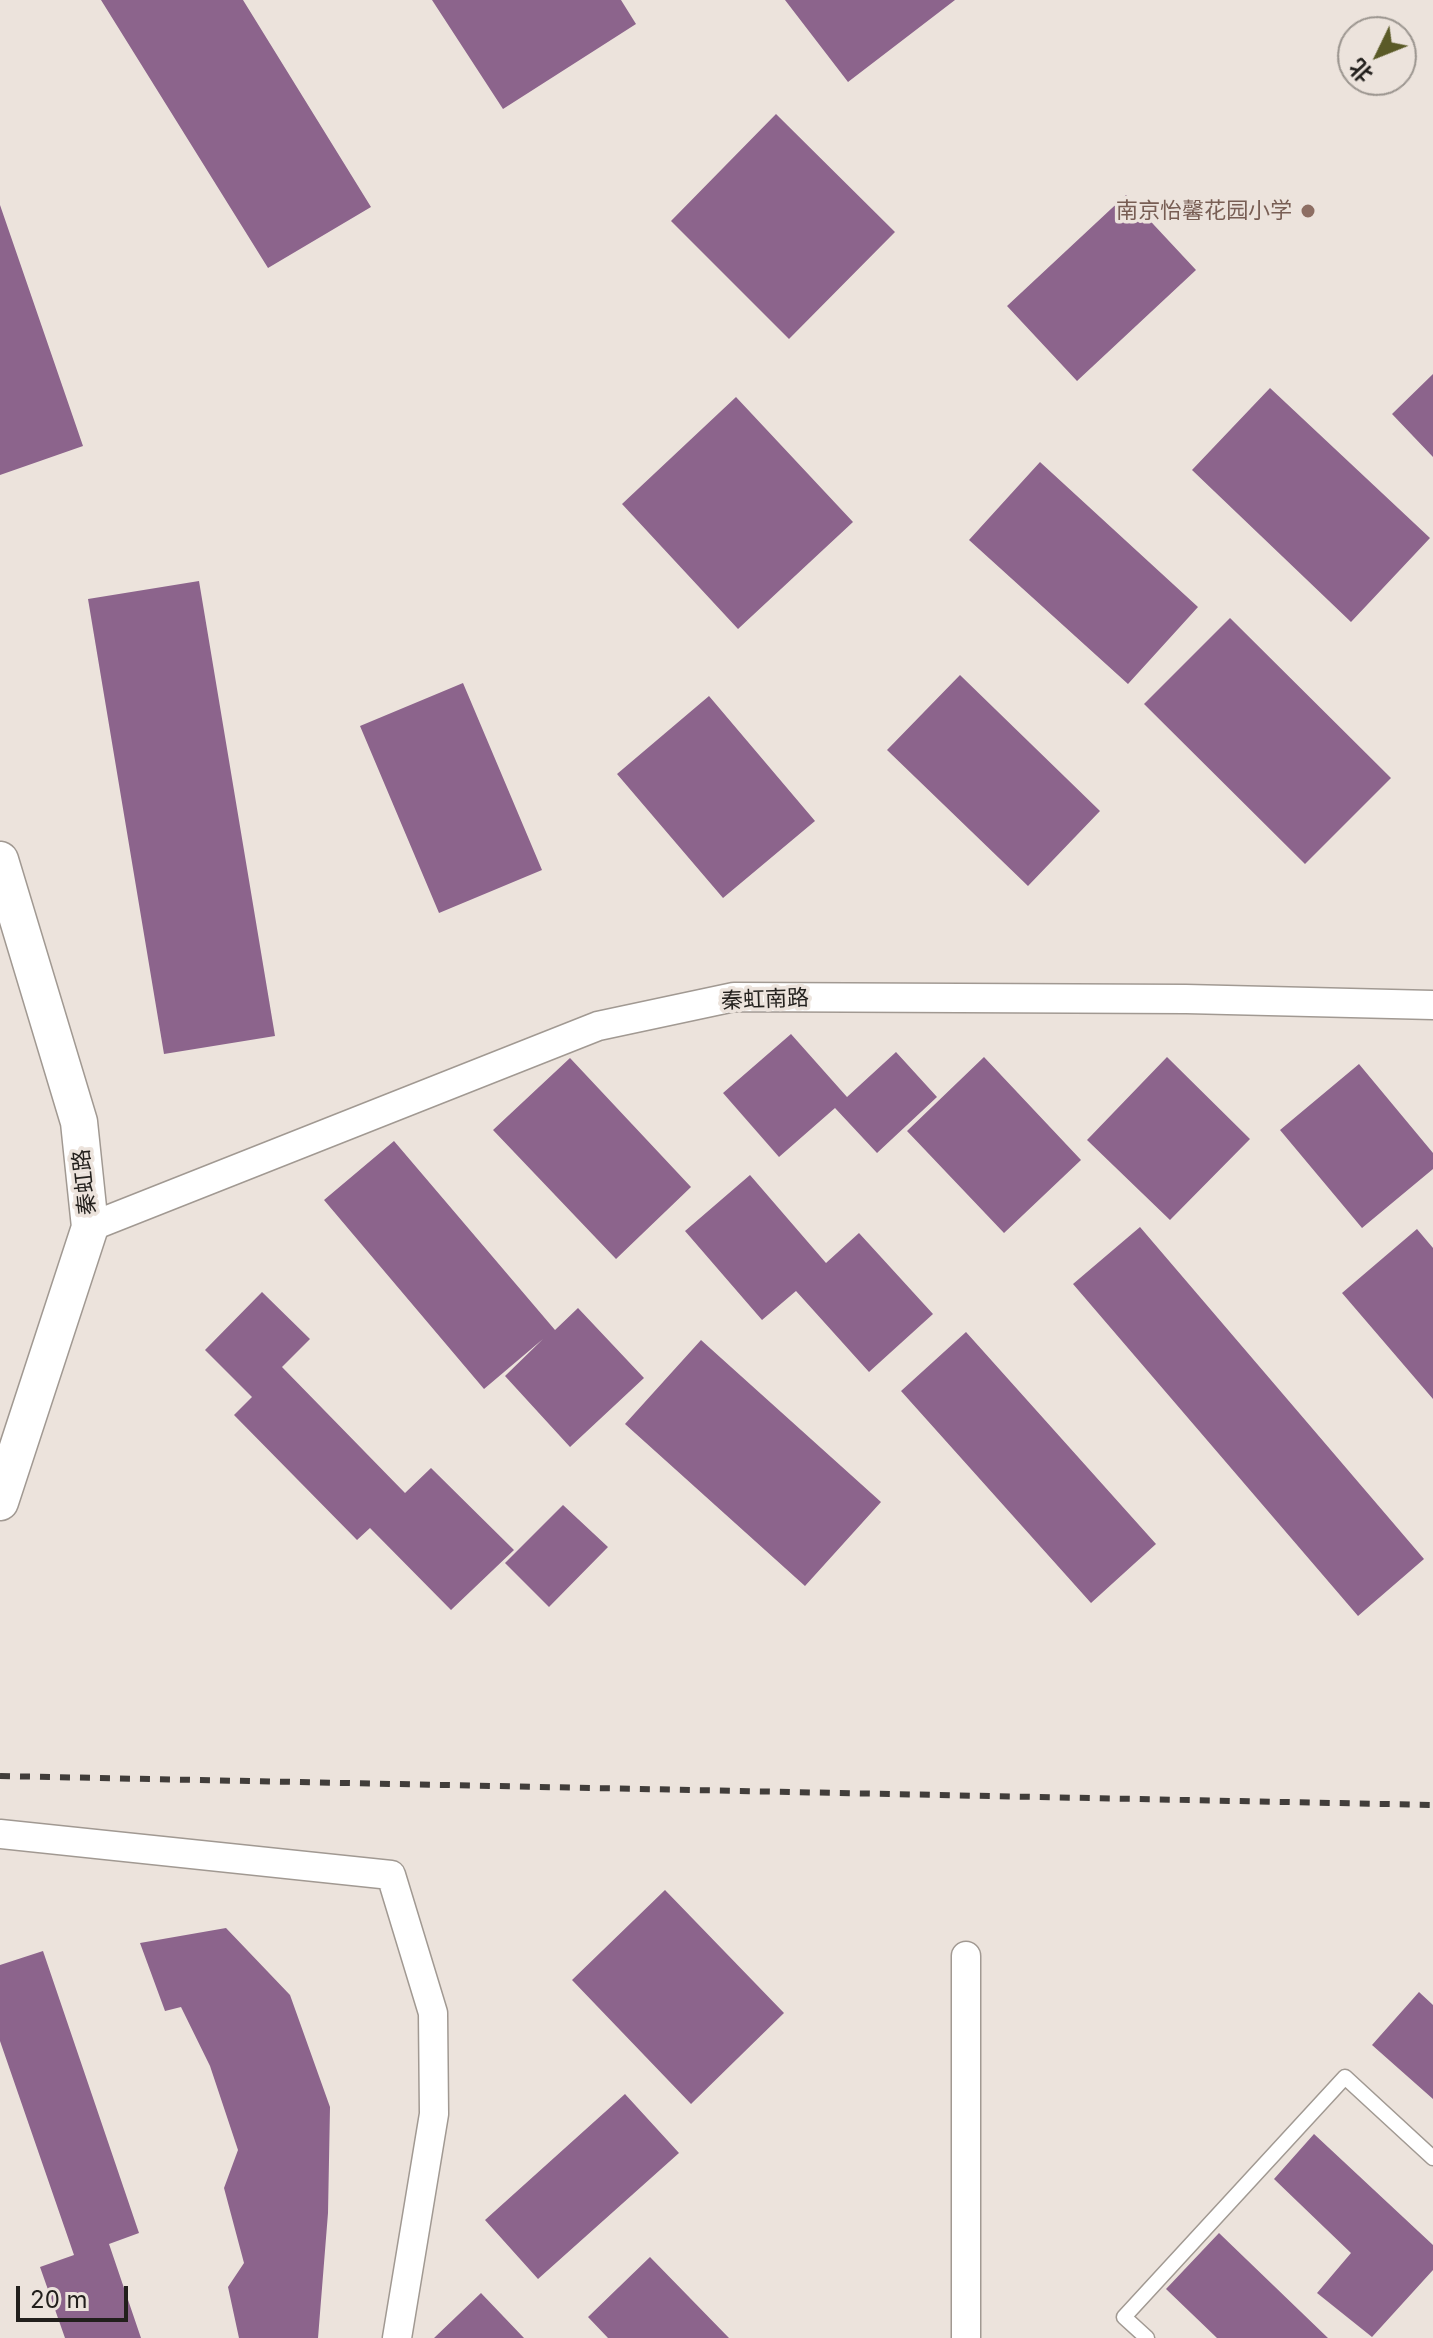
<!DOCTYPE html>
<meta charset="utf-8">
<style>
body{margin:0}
#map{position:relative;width:1433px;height:2338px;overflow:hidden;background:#ece3dc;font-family:Inter,"Noto Sans SC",sans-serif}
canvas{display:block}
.north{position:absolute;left:1337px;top:16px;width:80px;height:80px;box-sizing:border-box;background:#ece3dc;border:2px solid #9b958f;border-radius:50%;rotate:227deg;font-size:22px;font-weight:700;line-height:32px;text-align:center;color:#221f1c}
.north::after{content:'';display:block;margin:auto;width:28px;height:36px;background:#5a5a27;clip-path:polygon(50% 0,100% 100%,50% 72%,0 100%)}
.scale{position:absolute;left:16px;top:2286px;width:112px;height:36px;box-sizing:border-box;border:4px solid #221f1c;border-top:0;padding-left:10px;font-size:24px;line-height:28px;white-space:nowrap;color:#221f1c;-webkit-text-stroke:6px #ece3dc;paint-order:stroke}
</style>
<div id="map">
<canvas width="1433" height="2338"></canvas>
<div class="north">北</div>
<div class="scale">20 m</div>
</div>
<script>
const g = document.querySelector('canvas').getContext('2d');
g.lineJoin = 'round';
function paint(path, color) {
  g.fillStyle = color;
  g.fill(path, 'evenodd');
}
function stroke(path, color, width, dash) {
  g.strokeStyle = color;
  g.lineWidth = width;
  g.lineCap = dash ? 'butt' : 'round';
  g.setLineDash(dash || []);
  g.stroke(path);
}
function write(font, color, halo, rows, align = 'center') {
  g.font = font + ' Inter,"Noto Sans SC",sans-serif';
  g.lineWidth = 7;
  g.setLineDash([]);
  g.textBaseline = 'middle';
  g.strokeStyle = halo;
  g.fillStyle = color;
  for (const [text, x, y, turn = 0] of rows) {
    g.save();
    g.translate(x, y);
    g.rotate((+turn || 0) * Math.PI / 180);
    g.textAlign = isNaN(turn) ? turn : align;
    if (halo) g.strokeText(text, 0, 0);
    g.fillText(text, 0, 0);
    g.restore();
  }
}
const building = new Path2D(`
 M101 0H243L371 207 268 268Z
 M432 0H621L636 24 503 109Z
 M785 0H955L848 82Z
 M776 114 895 232 789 339 671 221Z
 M1126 195 1196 270 1077 381 1007 306Z
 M0 205 83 446 0 475Z
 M1433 374V457L1392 414Z
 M1270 388 1430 538 1351 622 1192 470Z
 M736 397 853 522 738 629 622 504Z
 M1040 462 1198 607 1128 684 969 540Z
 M199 581 275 1036 164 1054 88 599Z
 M1230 618 1391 778 1305 864 1144 704Z
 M960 675 1100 811 1028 886 887 750Z
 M463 683 542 870 439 913 360 726Z
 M709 696 815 821 723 898 617 774Z
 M791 1034 847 1097 896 1052 937 1097 877 1153 835 1108 779 1157 723 1093Z
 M984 1057 1081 1160 1004 1233 907 1131Z
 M1167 1057 1250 1139 1170 1220 1087 1140Z
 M570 1058 691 1187 616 1259 493 1130Z
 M1359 1064 1433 1153V1169L1362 1228 1280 1130Z
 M394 1141 555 1330 578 1308 644 1378 570 1447 505 1376 543 1339 484 1389 324 1200Z
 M750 1175 826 1263 859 1233 933 1314 869 1372 796 1291 762 1320 685 1231Z
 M1140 1227 1424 1559 1358 1616 1073 1284Z
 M1417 1229 1433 1248V1399L1342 1293Z
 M262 1292 310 1339 282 1367 405 1493 431 1468 514 1550 451 1610 370 1528 357 1540 234 1415 252 1397 205 1350Z
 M966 1332 1156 1544 1091 1603 901 1391Z
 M701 1340 881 1502 805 1586 625 1424Z
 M563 1505 608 1547 549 1607 505 1563Z
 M665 1890 784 2013 691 2104 572 1980Z
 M226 1928 290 1995 330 2107 328 2213 318 2338H239L228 2287 244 2263 224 2188 238 2150 210 2066 181 2007 165 2011 140 1943Z
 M43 1951 139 2233 109 2244 141 2338H65L40 2267 74 2255 0 2041V1965Z
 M1419 1992 1433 2005V2099L1372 2045Z
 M625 2094 679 2153 538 2279 485 2220Z
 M1314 2134 1433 2245V2270L1372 2337 1317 2293 1351 2253 1274 2179Z
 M1219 2233 1328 2338H1217L1166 2289Z
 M650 2257 729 2338H608L588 2317Z
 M481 2293 524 2338H434Z`);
const service = new Path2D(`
 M1147 2338 1124 2317 1345 2077 1433 2158`);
const minor = new Path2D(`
 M90 1227 598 1026 734 997 1186 999 1433 1005
 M0 1834 391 1875 433 2013 434 2114 397 2338
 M966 2338V1956`);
const tertiary = new Path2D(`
 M0 860 79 1122 90 1227 0 1502`);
const rail = new Path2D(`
 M0 1776 1433 1805`);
const markers = [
 [1308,211,8,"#8d6e63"]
];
const educationNames = [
 ["南京怡馨花园小学",1292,211]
];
const streetNames = [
 ["秦虹南路",765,1000,-2],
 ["秦虹路",85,1182,-96]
];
paint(building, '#8c648c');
stroke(service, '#a19992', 17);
stroke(minor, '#a19992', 31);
stroke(tertiary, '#a19992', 39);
stroke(service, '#fff', 14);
stroke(minor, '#fff', 28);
stroke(tertiary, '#fff', 36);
stroke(rail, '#413d3a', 6, [10, 10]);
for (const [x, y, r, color] of markers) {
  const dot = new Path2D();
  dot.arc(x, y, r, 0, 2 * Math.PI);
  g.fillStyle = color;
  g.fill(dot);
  stroke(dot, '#ece3dc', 3);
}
write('22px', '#785e54', '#ece3dc', educationNames, 'right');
write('22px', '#221f1c', '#ece3dc', streetNames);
</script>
